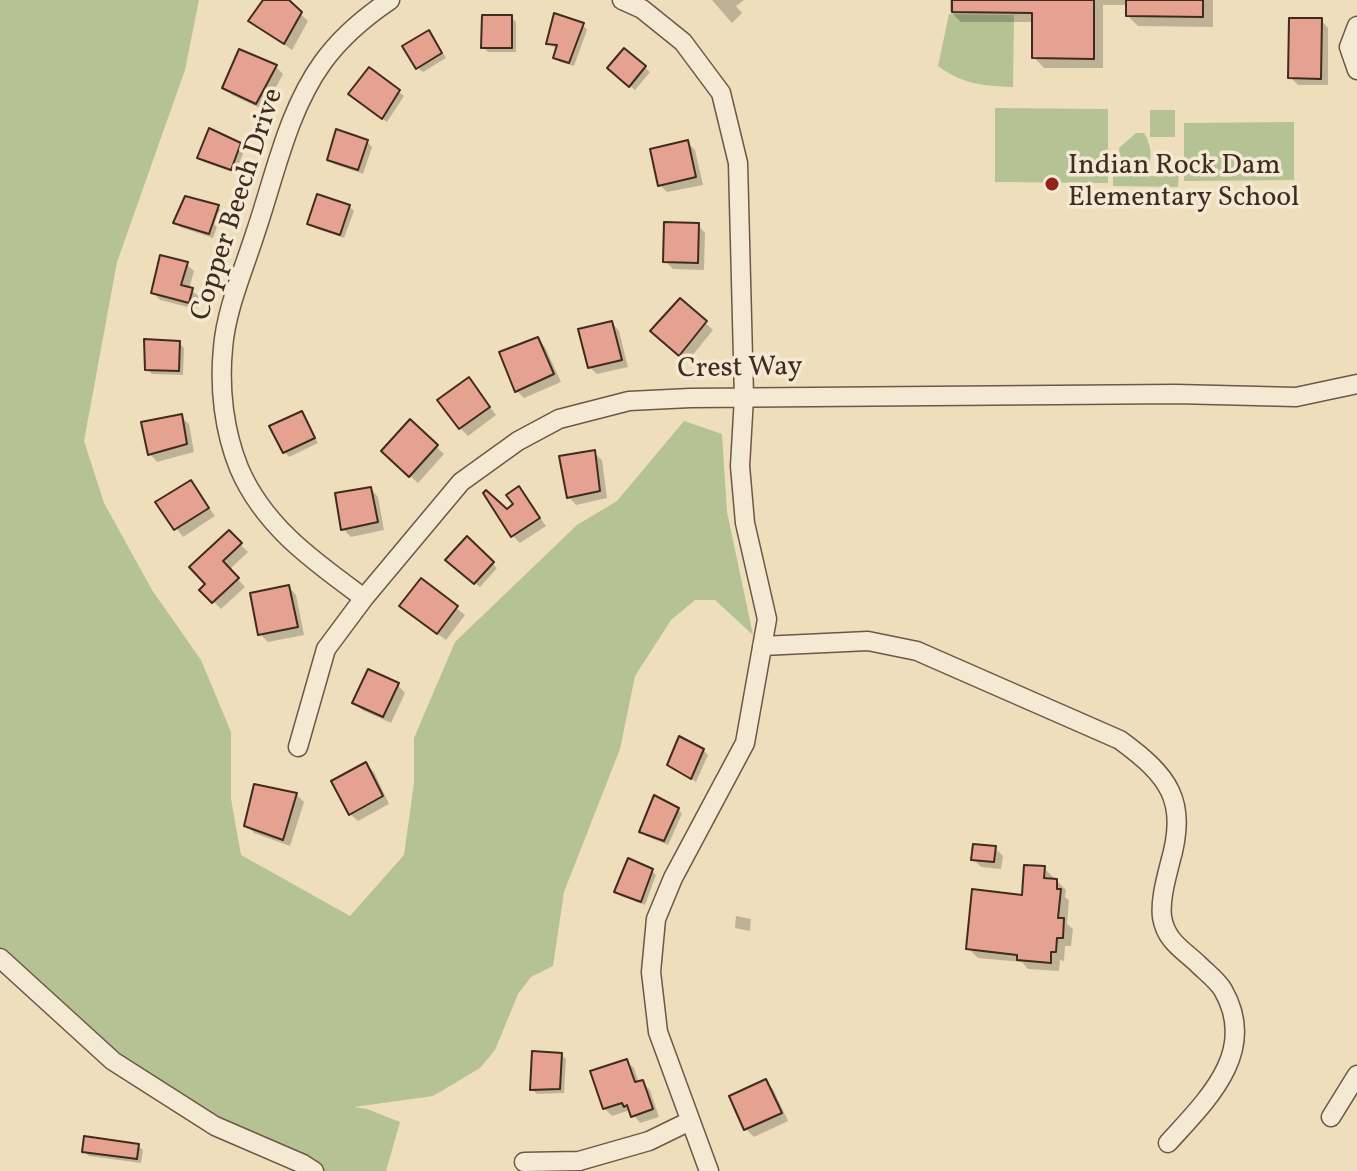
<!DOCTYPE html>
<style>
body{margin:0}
canvas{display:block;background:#eedebb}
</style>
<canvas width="1357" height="1171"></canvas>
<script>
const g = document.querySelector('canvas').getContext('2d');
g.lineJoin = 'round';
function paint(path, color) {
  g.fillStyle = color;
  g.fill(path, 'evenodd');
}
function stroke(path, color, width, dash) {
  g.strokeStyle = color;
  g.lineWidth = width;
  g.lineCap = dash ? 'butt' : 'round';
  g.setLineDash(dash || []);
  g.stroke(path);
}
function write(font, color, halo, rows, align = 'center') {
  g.font = font + ' Vollkorn,serif';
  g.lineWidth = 7;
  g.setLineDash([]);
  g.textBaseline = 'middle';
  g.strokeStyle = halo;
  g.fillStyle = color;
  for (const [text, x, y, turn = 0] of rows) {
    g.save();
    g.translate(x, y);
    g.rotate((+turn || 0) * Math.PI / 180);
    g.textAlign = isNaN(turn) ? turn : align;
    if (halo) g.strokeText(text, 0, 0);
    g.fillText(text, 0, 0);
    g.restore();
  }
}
const green = new Path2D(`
 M0 0H199L185 70 117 262 84 441 104 503 152 590 201 660 231 732V799L241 855 350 916 404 855 414 783V738L455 642 577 525 617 501 684 421 722 434 727 512 753 635 715 600H695L671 620 635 676 620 749 564 892 553 966 531 977 518 994 495 1050 480 1068 433 1096 354 1107 367 1109 400 1122 386 1171H316L198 1115 50 1003 0 960Z
 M949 14 1014 15 1013 87C983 86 962 84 938 66Z
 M995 108 1108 109V183L995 182Z
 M1150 110H1175V137H1150Z
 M1294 122V180L1184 181V123Z
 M1136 133H1144C1151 144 1154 161 1145 172 1131 173 1120 162 1119 148Z
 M1164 169 1179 170 1178 187 1113 186V176H1158Z`);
const shadow = new Path2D(`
 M266 0H286L308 21 292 50 251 21Z
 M712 0H744L736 6 742 13 732 23Z
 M950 0H1213V27L1138 26 1128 16V5H1103V68H1044L1034 57V22H961L950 11Z
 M511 17 516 22V52H488L483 47Z
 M1321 20 1328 28V85H1298L1290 77Z
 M583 25 587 30 574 66 560 62 555 57 558 49 548 44Z
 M433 37 446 58 423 72 418 68Z
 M625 50 650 72 635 90 614 73Z
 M275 66 283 74 264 110 232 95 224 87Z
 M369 70 404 96 387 122 356 98Z
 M367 142 372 147 363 174 334 164 329 159Z
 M688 143 695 150 703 185 667 192 660 185Z
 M240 144 245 149 235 173 204 162 200 157Z
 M349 206 354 211 344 238 314 228 310 223Z
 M218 207 222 212 213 238 180 227 176 222Z
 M698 225 705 233 704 270 673 269 665 261Z
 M186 264 194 271 189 289 200 297 196 309 160 300 153 292Z
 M680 300 713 330 687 362 660 338Z
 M612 323 619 331 628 367 597 374 589 367Z
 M538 339 545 347 561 382 524 398 517 391Z
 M179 343 184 348 183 375 152 374 147 369Z
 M469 380 496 415 468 436 460 428Z
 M301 414 318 443 289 457 285 452Z
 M181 417 189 424 194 452 157 462 150 454Z
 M410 422 444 454 418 483 383 451Z
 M594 453 602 460 607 498 576 505 569 497Z
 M190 482 215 516 183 537 158 503Z
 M371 489 378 497 384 530 351 537 343 529Z
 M519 489 546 526 520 543 513 536 507 512 516 504Z
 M229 533 248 552 229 570 245 587 221 609 202 590 208 585Z
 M467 539 497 568 480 587 452 564Z
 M421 580 465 615 446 640 409 613Z
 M289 587 296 595 304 635 268 642 260 634Z
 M398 685 405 693 391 723 362 710 355 702Z
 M703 750 708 755 696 782 669 765Z
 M366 764 374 772 389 804 358 821 350 814Z
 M296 794 304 802 290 846 254 833 247 826Z
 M678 809 682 814 668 845 646 836 642 831Z
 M995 848 1003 856 1001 869 981 867 973 859Z
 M1044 868 1066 890 1065 897 1069 900 1067 924 1073 929 1071 946H1065L1064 961 1060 960 1059 971 1028 969 1022 962 978 958 968 948 1024 897Z
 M651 870 656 875 645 905 621 896 617 891Z
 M736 916 751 919 750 931 735 928Z
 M561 1055 566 1059 564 1093 537 1094 532 1089Z
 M626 1061 634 1068 639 1083 642 1082 650 1090 659 1117 640 1123 630 1110 612 1116 604 1108Z
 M765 1082 773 1089 788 1121 754 1137 746 1129 731 1097Z
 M138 1146 143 1150 141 1163 89 1156 84 1151Z`);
const building = new Path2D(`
 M263 0H289L302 12 284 44 248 21Z
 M952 0H1094V59L1032 58V13L952 12Z
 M1126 0H1203V17L1126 16Z
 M554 13 584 23 569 63 553 58 557 45 546 44Z
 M482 15H512V48H481Z
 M1289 18H1322L1321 79 1288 78Z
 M429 30 442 53 416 69 402 46Z
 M624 48 646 66 629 87 607 68Z
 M239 49 277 65 256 104 222 88Z
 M369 67 400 90 382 119 348 94Z
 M209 128 241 143 231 170 197 158Z
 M336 129 368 140 358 170 327 160Z
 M688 140 696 177 658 186 650 149Z
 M317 194 350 205 340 235 307 224Z
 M185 196 219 205 209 234 173 223Z
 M664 222 699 223 698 263 663 262Z
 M160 255 188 262 181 285 193 288 189 303 151 293Z
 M680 298 707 321 679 356 650 331Z
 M612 321 622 360 588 368 578 329Z
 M538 337 554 374 515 392 499 352Z
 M144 339 180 341 179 371 145 370Z
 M469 377 490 407 459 429 437 400Z
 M302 411 315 438 283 453 269 426Z
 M182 414 187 444 148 455 141 422Z
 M410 419 438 445 409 477 381 451Z
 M595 450 600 491 567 498 559 456Z
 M191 480 209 508 174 530 155 502Z
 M519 486 540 518 511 537 483 493 486 490 507 509 513 504 506 495Z
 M371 487 378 522 341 530 335 493Z
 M229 530 242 543 223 561 239 578 212 603 199 590 205 584 189 567Z
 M467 536 494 562 474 584 445 560Z
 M421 578 458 606 437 634 399 606Z
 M289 585 298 627 258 635 250 593Z
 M368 669 399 683 383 717 352 703Z
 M679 736 704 749 691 779 667 765Z
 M366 762 383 796 349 815 331 781Z
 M254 784 297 793 283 840 244 826Z
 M654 795 679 808 664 841 639 832Z
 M973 844 996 846 994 862 971 860Z
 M628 858 653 869 641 902 614 892Z
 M1024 865 1045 866 1044 878 1057 879V889H1061L1058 918H1064L1063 938H1057L1056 952H1051V963L1017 960V955L966 949 972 889 1022 895Z
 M532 1051 562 1053 560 1089 530 1090Z
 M627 1059 635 1082 643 1080 653 1109 631 1117 627 1105 624 1107 622 1103 603 1109 590 1071Z
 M766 1079 782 1113 744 1130 729 1096Z
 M84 1136 139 1144 137 1159 82 1152Z`);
const street = new Path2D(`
 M622 0 642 9 683 42 721 93 738 163 744 397 740 466 745 523 767 619 745 743 673 878 656 919 651 972 658 1032 709 1171
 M1357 26 1349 47 1357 70
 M364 598C315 562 264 527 239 468 224 431 219 388 223 348 226 309 244 269 256 231 275 175 288 110 323 62 341 37 365 17 390 0
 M762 646 868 641 917 651 1120 740C1169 776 1188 800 1170 863 1166 879 1160 900 1162 917 1166 941 1182 949 1198 964 1206 972 1218 981 1223 990 1259 1052 1206 1101 1168 1143
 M298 747 326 649 364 598 461 482 518 441 559 419 629 401 690 398 1176 394 1296 397 1357 384
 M0 958 113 1061 215 1126 303 1164 314 1171
 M1331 1117 1357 1075
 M524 1162 579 1161 649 1141 690 1121`);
const markers = [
 [1052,184,8,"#8f2418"]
];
const poiNames = [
 ["Indian Rock Dam",1068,168],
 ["Elementary School",1068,200]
];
const streetNames = [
 ["Copper Beech Drive",239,205,-72],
 ["Crest Way",740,370,-1]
];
paint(green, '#b5c293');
paint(shadow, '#0003');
paint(building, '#e5a291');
stroke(building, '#412b1e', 2);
stroke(street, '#6c5845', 21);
stroke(street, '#f4ead3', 18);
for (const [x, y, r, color] of markers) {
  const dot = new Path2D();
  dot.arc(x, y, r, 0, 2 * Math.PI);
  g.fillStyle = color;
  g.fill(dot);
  stroke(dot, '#f4ead3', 3);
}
write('28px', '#412b1e', '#f4ead3', poiNames, 'left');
write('28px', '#412b1e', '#f4ead3', streetNames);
</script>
